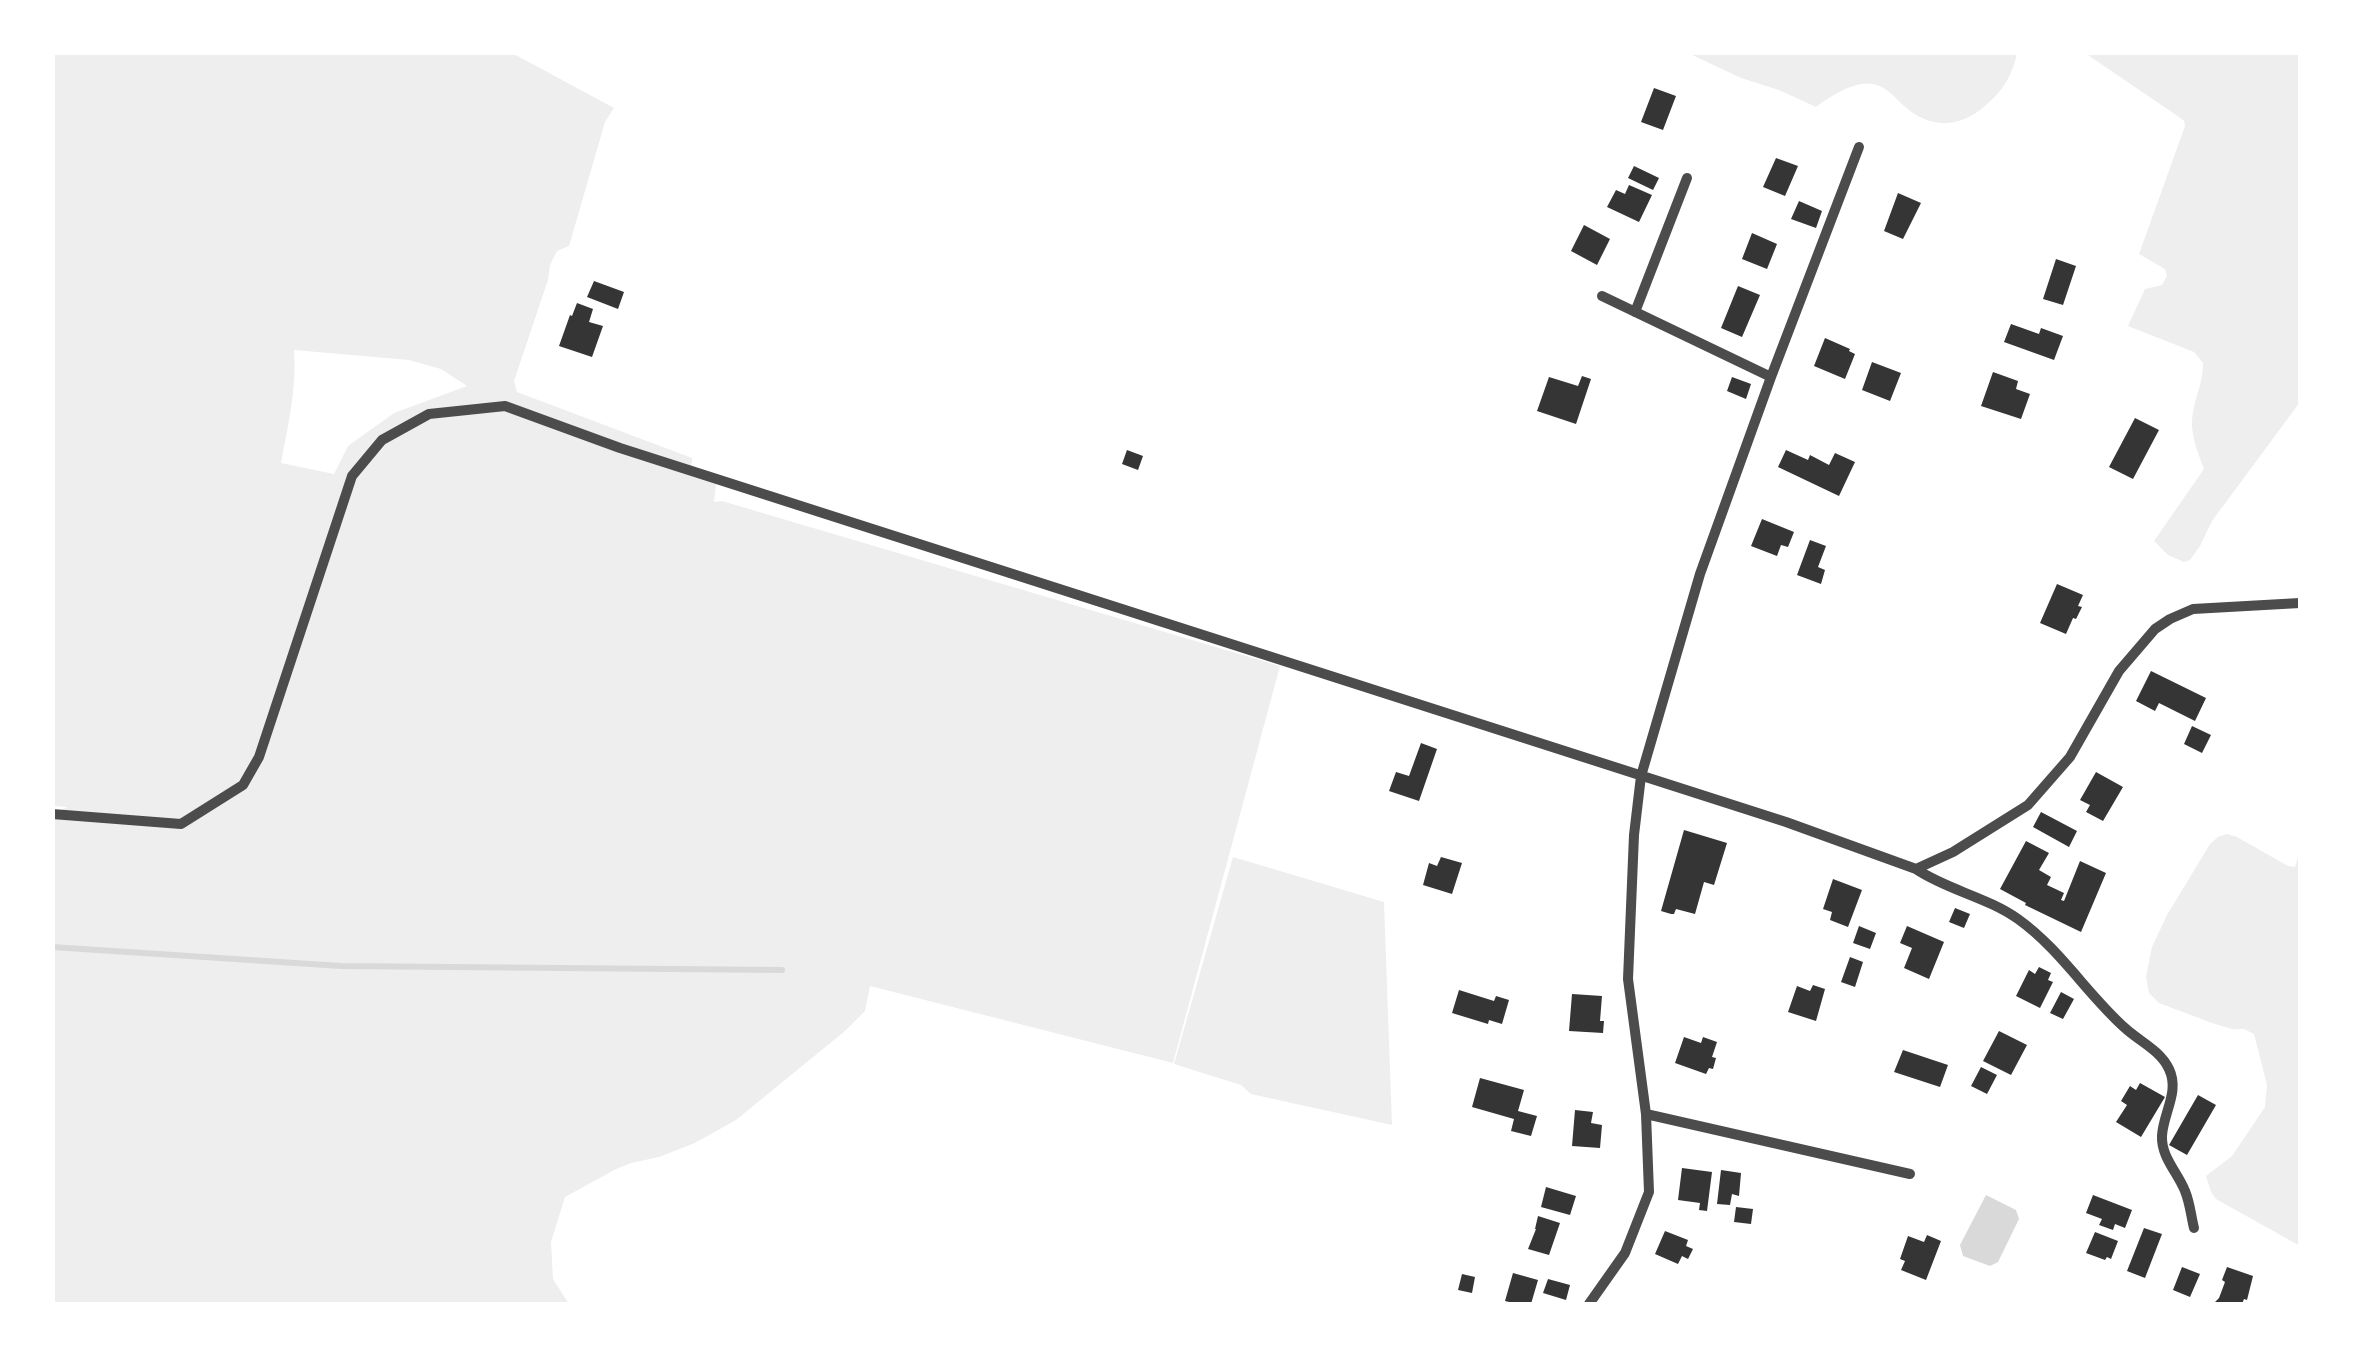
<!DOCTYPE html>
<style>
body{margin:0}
#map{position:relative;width:2353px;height:1357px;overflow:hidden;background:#fff;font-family:"Work Sans",sans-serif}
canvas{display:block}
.frame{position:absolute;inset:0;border:55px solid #fff;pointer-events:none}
</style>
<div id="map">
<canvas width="2353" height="1357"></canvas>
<div class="frame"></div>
</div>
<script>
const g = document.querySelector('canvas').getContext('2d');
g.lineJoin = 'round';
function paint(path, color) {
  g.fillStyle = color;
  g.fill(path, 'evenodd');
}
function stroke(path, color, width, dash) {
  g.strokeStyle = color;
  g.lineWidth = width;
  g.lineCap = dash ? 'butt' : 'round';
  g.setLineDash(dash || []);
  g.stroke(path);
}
const green = new Path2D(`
 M53 53H512L614 108 605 122 569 246 557 251 550 265 548 280 514 381 517 392 692 458 691 476 716 484 714 502 722 501 1280 666 1173 1063 870 986 865 1011 845 1031 736 1120 695 1143 659 1157 631 1163 616 1169 565 1197 551 1242 553 1279 569 1304H53L52 815 67 807 53 806ZM294 350 409 360 441 369 467 386 394 413 348 446 334 474 281 463C288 425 297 388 294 350Z
 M1688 53 2017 52V53C2013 74 2003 91 1986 105 1960 129 1930 129 1904 106 1894 97 1886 86 1873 84 1854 81 1831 96 1816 107L1779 90 1741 78Z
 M2085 53H2300V402L2212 521 2200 546 2190 560 2184 562 2168 555 2154 541 2204 469C2197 450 2189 432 2193 412 2196 394 2203 383 2203 363L2194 352 2128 326 2145 289 2162 285 2167 276 2165 269 2139 254 2185 126 2184 121 2179 117Z
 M2227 834 2237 837 2288 866 2295 867 2300 851V1246L2216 1199 2211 1192 2206 1176 2232 1156 2265 1107 2267 1085 2254 1034 2244 1029H2232L2212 1023 2159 1003 2149 993 2146 977 2152 947 2167 915 2210 844 2218 837Z
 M1233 857 1384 902 1392 1125 1251 1094 1241 1085 1174 1064Z`);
const water = new Path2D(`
 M1986 1195 2016 1210 2019 1219 1998 1262 1990 1266 1963 1256 1960 1245Z`);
const stream = new Path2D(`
 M52 947 341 966 782 970`);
const building = new Path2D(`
 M1654 88 1676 96 1663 130 1641 122Z
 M1776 158 1798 166 1785 196 1763 187Z
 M1634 166 1659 178 1653 190 1628 178Z
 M1629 185 1652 195 1639 222 1607 207 1616 190 1625 194Z
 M1898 193 1921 203 1903 239 1884 231Z
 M1799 201 1822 211 1816 228 1791 219Z
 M1584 225 1610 239 1597 265 1571 251Z
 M1752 233 1777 244 1767 269 1742 259Z
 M2056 259 2076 266 2063 305 2043 299Z
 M594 281 624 292 618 309 587 297Z
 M1738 286 1760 295 1742 337 1721 328Z
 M577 303 593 309 589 322 603 326 592 357 559 346 570 315 572 316Z
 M2011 324 2039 334 2041 328 2063 336 2054 360 2004 342Z
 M1825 338 1850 349 1849 351 1855 354 1845 379 1814 366Z
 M1872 362 1901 373 1890 401 1862 390Z
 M1993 372 2018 381 2016 389 2030 394 2021 419 1981 406Z
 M1582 376 1591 379 1576 424 1537 411 1549 377 1578 386Z
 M1732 377 1751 384 1746 399 1727 391Z
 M2135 418 2159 430 2133 479 2109 467Z
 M1127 450 1143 456 1138 470 1122 464Z
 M1786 450 1808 460 1810 455 1829 465 1835 453 1855 462 1839 496 1778 467Z
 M1762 519 1794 532 1788 547 1781 545 1777 556 1751 546Z
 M1810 540 1826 546 1818 567 1825 570 1821 584 1797 575Z
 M2057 584 2083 595 2078 606 2082 607 2076 619 2073 618 2066 634 2040 623Z
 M2151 671 2206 698 2195 721 2159 703 2155 711 2136 701Z
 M2192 726 2211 735 2202 753 2184 744Z
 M1421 743 1437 749 1419 801 1389 791 1396 772 1409 776Z
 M2096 772 2123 787 2103 821 2086 812 2090 805 2080 800Z
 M2041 812 2077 831 2069 847 2033 827Z
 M1684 830 1727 843 1714 885 1704 882 1695 914 1676 909 1674 914H1671L1661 911Z
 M2026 841 2049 853 2039 870 2051 877 2047 885 2064 893 2061 900 2064 901 2080 861 2106 873 2081 932 2025 905 2026 903 2000 889Z
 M1441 857 1462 863 1452 894 1423 885 1429 863 1437 866Z
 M1833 879 1862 890 1848 927 1830 920 1832 912 1823 909Z
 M1955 908 1970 914 1964 928 1949 922Z
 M1859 926 1876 933 1870 949 1853 943Z
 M1907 926 1944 942 1929 979 1904 968 1912 948 1900 943Z
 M1850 957 1863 962 1855 987 1841 982Z
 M2039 967 2051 973 2048 980 2053 982 2040 1008 2016 996 2029 970 2035 974Z
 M1813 985 1825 989 1816 1021 1788 1012 1797 986 1810 991Z
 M1459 990 1494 1001 1496 996 1509 1000 1502 1024 1489 1020 1488 1024 1452 1013Z
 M2061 992 2074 999 2063 1019 2050 1013Z
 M1572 994 1602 996 1600 1021H1604L1603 1033 1569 1031Z
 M1999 1031 2027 1045 2011 1075 1983 1061Z
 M1684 1037 1701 1043 1703 1037 1717 1042 1712 1057 1716 1058 1713 1069 1709 1068 1706 1074 1675 1063Z
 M1903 1050 1948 1065 1940 1087 1894 1072Z
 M1981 1067 1997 1075 1987 1094 1971 1086Z
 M1480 1078 1524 1090 1518 1111 1537 1116 1531 1136 1511 1131 1514 1119 1472 1107Z
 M2140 1083 2165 1097 2141 1137 2116 1122 2127 1105 2121 1101 2130 1086 2136 1090Z
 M2198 1095 2216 1105 2187 1155 2169 1145Z
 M1575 1110 1593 1112 1591 1123 1602 1125 1600 1148 1572 1146Z
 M1682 1168 1712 1172 1707 1211 1699 1210 1700 1203 1678 1200Z
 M1721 1170 1741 1173 1739 1196 1732 1194 1730 1205 1717 1204Z
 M1546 1187 1576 1196 1570 1215 1541 1207Z
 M2093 1195 2132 1210 2125 1228 2115 1224 2113 1230 2099 1225 2102 1219 2086 1213Z
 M1736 1207 1753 1209 1751 1224 1734 1222Z
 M1538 1216 1560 1223 1549 1255 1528 1249 1536 1229H1535Z
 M2144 1228 2162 1234 2145 1278 2127 1271Z
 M1665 1231 1688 1240 1686 1246 1693 1249 1688 1259 1682 1256 1678 1264 1655 1254Z
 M2095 1232 2118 1241 2111 1259 2107 1257 2105 1260 2086 1253Z
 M1927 1235 1941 1241 1926 1280 1901 1270 1905 1261 1900 1259 1908 1236 1924 1242Z
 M2182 1267 2200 1274 2190 1297 2173 1290Z
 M2227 1267 2253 1276 2247 1300 2244 1299 2242 1304H2213L2219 1298 2225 1282 2222 1280Z
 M1513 1273 1538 1280 1531 1304H1517L1505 1301Z
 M1462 1274 1475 1277 1472 1293 1458 1290Z
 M1548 1279 1570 1285 1566 1300 1543 1293Z`);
const minor = new Path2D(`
 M1602 296 1771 377
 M1635 312 1687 178
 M52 814 181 824 243 785 259 757 352 476 382 440 429 414 505 406 620 448 1786 822 1916 869 1953 852 2028 805 2070 757 2119 671 2155 629 2170 619 2193 609 2300 603
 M1916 869C1947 890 1987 897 2018 919 2060 949 2087 994 2125 1028 2139 1041 2160 1050 2169 1069 2180 1092 2163 1113 2162 1136 2161 1157 2178 1173 2185 1191 2190 1203 2191 1216 2194 1228
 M1646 1114 1910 1174
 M1589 1304 1625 1253 1649 1192 1646 1114 1628 979 1634 835 1641 776 1700 574 1771 377 1859 147`);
paint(green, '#eee');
paint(water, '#d9d9d9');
stroke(stream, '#d9d9d9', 6);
paint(building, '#353535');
stroke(minor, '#4c4c4c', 10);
</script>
